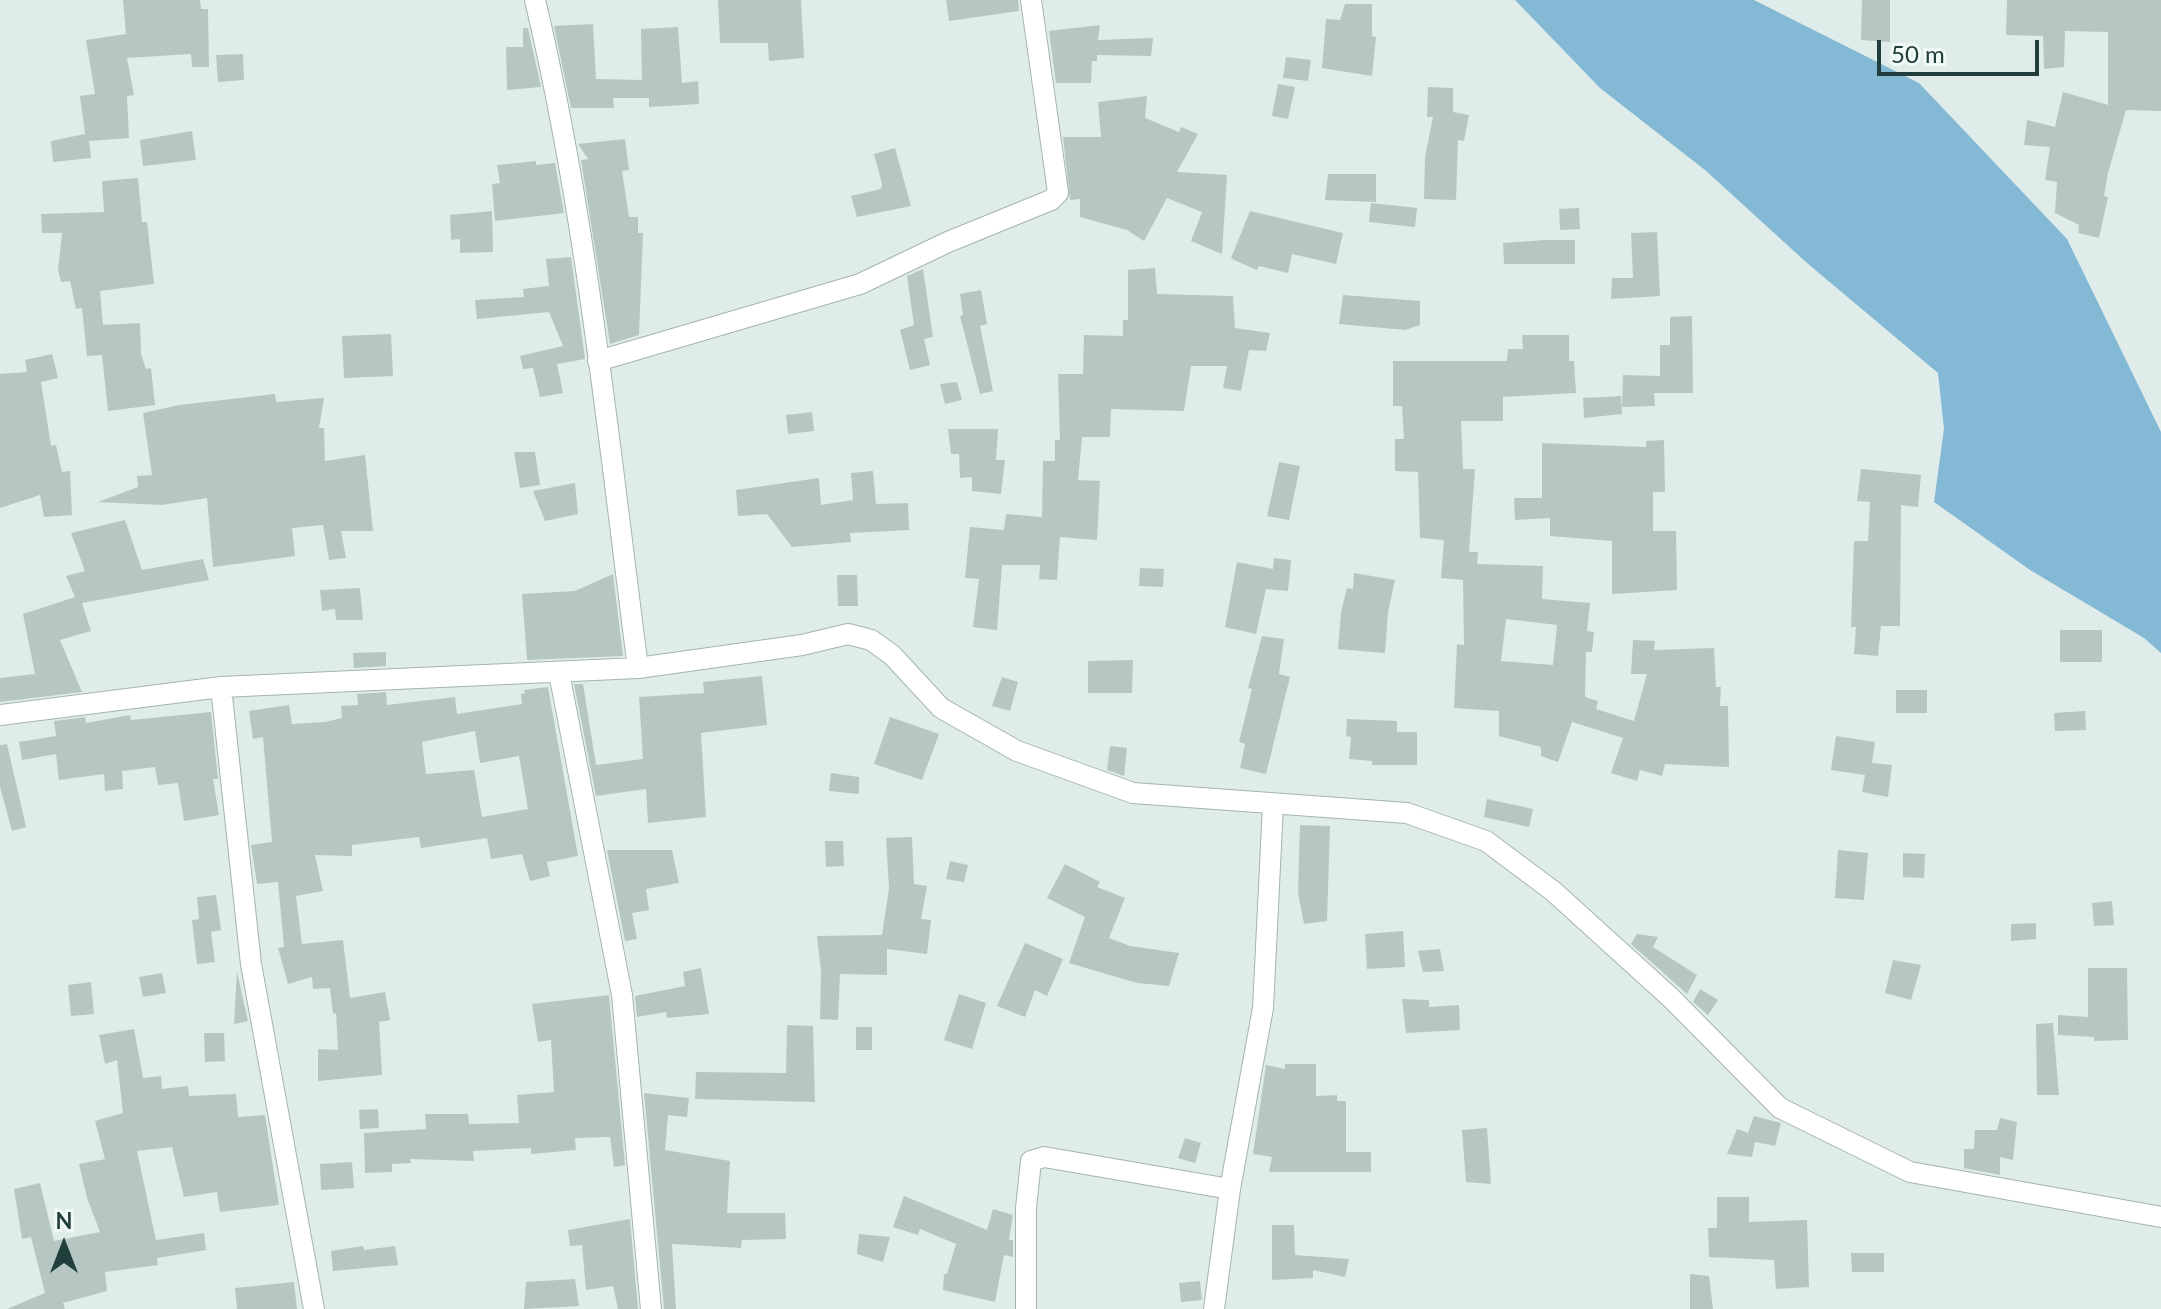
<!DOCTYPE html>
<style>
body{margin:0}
#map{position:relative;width:2161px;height:1309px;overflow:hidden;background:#e0ece9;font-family:Lato,sans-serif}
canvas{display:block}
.north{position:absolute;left:24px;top:1205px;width:80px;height:80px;-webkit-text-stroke:6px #f1f9f6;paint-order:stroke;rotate:0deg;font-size:22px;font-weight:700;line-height:32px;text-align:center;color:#203e3c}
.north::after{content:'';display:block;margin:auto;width:28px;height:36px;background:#203e3c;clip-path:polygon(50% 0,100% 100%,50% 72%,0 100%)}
.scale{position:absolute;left:1877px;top:40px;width:162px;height:36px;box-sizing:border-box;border:4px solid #203e3c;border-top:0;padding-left:10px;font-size:24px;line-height:28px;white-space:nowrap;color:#203e3c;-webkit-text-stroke:6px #f1f9f6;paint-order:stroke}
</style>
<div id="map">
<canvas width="2161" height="1309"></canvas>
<div class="north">N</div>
<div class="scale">50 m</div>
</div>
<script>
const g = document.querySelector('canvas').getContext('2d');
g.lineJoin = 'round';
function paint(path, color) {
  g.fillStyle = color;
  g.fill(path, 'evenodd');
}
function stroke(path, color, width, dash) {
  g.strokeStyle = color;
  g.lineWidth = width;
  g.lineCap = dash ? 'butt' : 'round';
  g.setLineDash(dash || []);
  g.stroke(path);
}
const water = new Path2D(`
 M1515 0H1754L1919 83 2067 239 2161 432V653L2144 638 2030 570 1934 502 1944 429 1938 373 1807 263 1705 170 1600 88Z`);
const building = new Path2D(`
 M123 0H200L201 9H208L209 67H192L191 54 127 58 134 95 127 96 129 138 89 141 91 158 53 162 51 141 85 134 80 96 95 94 86 40 126 34Z
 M718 0H801L804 58 769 61 768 43H720Z
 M946 0H1018L1019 11 949 21Z
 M1862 0H1890V42L1861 40Z
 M2007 0H2161V111L2126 110 2108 173 2104 196 2108 197 2099 238 2078 233 2079 225 2055 213 2057 182 2045 180 2050 147 2024 145 2027 120 2055 127 2063 92 2108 105V32L2065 31 2064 67 2044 69 2043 36 2006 35Z
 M1345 4H1372V36L1376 37 1372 76 1322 68 1326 19 1340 20Z
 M593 24 596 79 642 80 641 29 678 27 682 83 698 81 699 104 649 107V98H613L614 108H571L554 26Z
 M1100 25 1098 40 1153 38 1151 56 1097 55V61H1092L1091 83H1056L1049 31Z
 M523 28H528L541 87 507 90 506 47H523Z
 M243 54 244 80 218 82 216 55Z
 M1286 57 1311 60 1308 81 1283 78Z
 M1278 84 1295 87 1288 119 1272 116Z
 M1428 87 1453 88V112L1469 115 1464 141 1458 140 1456 200 1424 199 1425 157 1433 117H1427Z
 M1147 96 1145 118 1179 132 1181 127 1198 134 1177 172 1227 175 1222 254 1191 241 1202 212 1167 198 1144 241 1127 230 1080 217V199L1070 200 1063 137H1101L1098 102Z
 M192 131 196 160 143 166 140 140Z
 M625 139 629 170 622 171 629 217H638V233H643L639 335 610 344 581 160 588 159 578 144Z
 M895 148 911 206 857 217 851 196 881 189 882 184 874 154Z
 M536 161V165L555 163 564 213 495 221 492 184 500 183 497 165Z
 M1328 174H1376V202L1325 200Z
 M138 178 142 222H147L154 284 100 291 103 325 140 323 141 354 146 369 151 368 155 405 108 411 102 355 87 356 82 308 76 309 70 281 61 282 58 270 62 233H42L41 214 104 212 102 181Z
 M1371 203 1417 208 1415 227 1369 222Z
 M1579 208 1580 229 1560 230 1559 209Z
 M492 211 493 252 460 253V239L451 240 450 215Z
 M1250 211 1343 233 1336 264 1292 254 1288 273 1259 266 1257 270 1234 260 1231 258Z
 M1657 232 1660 296 1611 299 1612 278H1633L1631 233Z
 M1545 240H1575V264H1504L1503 243Z
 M571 257 585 359 557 364 563 393 540 397 533 368 523 369 520 356 563 346 549 312 477 319 475 300 524 297 523 289 549 286 546 259Z
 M1155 268 1157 294 1233 296 1235 328 1270 333 1266 351 1249 350 1241 391 1223 388 1227 366H1191L1184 411 1111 409 1110 437H1082L1078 480 1100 481 1097 540 1060 537 1057 580 1039 579 1040 565H1002L997 630 973 627 979 579 965 578 970 527 1004 530 1006 514 1042 517 1043 461H1055V440H1060L1058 374H1083L1084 335 1123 336V320H1128V270Z
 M923 269 933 337 924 339 930 365 910 370 900 330 914 325 907 276Z
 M981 290 987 324 980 326 993 391 980 394 960 316 963 315 960 294Z
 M1343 295 1420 301V325L1405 330 1339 324Z
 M1692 316 1693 393H1654L1655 406 1622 407 1623 375 1660 376V345H1670V317Z
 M391 334 393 376 344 378 342 336Z
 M1522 335H1569V361H1574L1576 393 1503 397V421H1461L1463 469H1475L1469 552H1478L1477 564 1543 566 1542 599 1590 603 1587 631 1594 632 1592 652H1586L1585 697 1598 701 1596 709 1634 721 1647 674H1631L1633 640 1655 641 1654 650 1714 648 1716 687H1721L1720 706H1728L1729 767 1665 764 1662 776 1640 770 1637 781 1611 773 1623 738 1572 722 1558 762 1541 756V747L1499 736V711L1454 708 1457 644 1464 645 1463 580 1441 578 1444 540 1420 538 1418 472 1395 471V439H1404L1402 406H1393V361H1507L1508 349H1523ZM1506 619 1557 625 1553 665 1501 661Z
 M52 354 58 378 41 382 51 446 56 445 62 472 70 471 72 515 44 517 40 495 0 508V374L27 372 25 360Z
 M957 382 962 400 945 404 940 384Z
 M275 394 276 402 324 398 319 428H324L325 461 365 455 373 531H341L346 558 329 560 323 525 292 528 295 556 213 567 207 498 162 505 98 502 138 487 137 476 152 475 143 413 179 405Z
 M1621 396 1622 414 1584 418 1583 398Z
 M812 412 814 431 788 434 786 415Z
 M948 429H998L996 460H1005L1001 494 972 491V477L960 478 959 454H951Z
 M1664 440 1665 492H1653V531H1676L1677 590 1612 594V541L1550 536V518L1515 520 1514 498H1542V443L1646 447V441Z
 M514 452H535L540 485 520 488Z
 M1279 462 1300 466 1289 520 1267 516Z
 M1861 469 1921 475 1918 507 1901 505 1900 626H1881L1878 656 1854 654 1856 627H1851L1854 541H1868L1870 502 1857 501Z
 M873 471 876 504 908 503 909 530 850 533 851 542 792 547 767 514 738 516 736 490 819 478 821 505 853 500 851 473Z
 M575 483 578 514 545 521 533 491Z
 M125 520 142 570 203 559 209 580 82 603 91 631 60 640 82 692 0 702V678L35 674 23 614 75 597 66 576 85 571 71 533Z
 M1274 558 1291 560 1288 591 1266 589 1256 634 1225 627 1237 562 1273 569Z
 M1140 568 1164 569 1163 587 1139 586Z
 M1354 573 1395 580 1388 612 1385 653 1338 649 1341 612 1347 588 1353 589Z
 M613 574 623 656 527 660 522 594 575 591Z
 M837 575H857L858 606H838Z
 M360 588 363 620H336L335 609 322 611 320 590Z
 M2060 630H2102V662H2060Z
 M1262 636 1284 639 1279 674 1290 677 1266 774 1240 768 1245 744 1239 742 1252 689 1248 688Z
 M386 652V666L354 668 353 653Z
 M1133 660 1132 693H1088V661Z
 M762 676 767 725 701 733 706 817 648 823 646 789 596 796 574 684H583L596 765 643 759 639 697 704 693 703 682Z
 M1002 677 1018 682 1010 711 992 706Z
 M548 687 578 856 547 862 550 876 530 881 522 854 491 859 487 838 421 848 419 837 352 845V856L315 855 323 891 296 896 302 944 343 940 350 998 385 992 390 1020 379 1022 382 1075 318 1081V1049L338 1050 336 1013 333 1014 330 988 313 989 312 977 288 984 278 948 284 947 278 882 257 884 251 845 272 842 263 737 253 739 249 711 289 705 292 724 325 722 342 718 341 706 358 705 357 694 386 692 387 705 455 697 457 714 522 704 521 694 525 693 524 690ZM475 731 480 763 519 756 528 809 482 817 474 770 426 774 422 742Z
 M1896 690H1927V713H1896Z
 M2085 711 2086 730 2055 731 2054 713Z
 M211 712 218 779H213L219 815 184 821 178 783 158 785 155 767 122 771 123 789 105 791 104 774 59 780 56 754 22 760 19 742 56 736 54 721 85 717 86 723 130 715 131 720Z
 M890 717 939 734 922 780 874 764Z
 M1347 719 1397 721V732H1417V765H1372V761L1349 759 1351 737 1346 736Z
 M1836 736 1875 742 1872 763 1892 765 1888 797 1862 792 1865 775 1831 770Z
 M7 744 26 827 12 831 0 787V745Z
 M1110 746 1127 748 1124 776 1107 770Z
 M831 773 859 777V794L829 791Z
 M1487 799 1533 809 1529 827 1484 817Z
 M1300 825 1330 826 1327 921 1304 924 1298 893Z
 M912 837 914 884 927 886 921 919 931 920 927 954 887 949V975L840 974 838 1020 820 1019 821 972 817 936 882 935 889 888 886 838Z
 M825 841H843L844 866 826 867Z
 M607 850H672L679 883 646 889 649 910 632 913 637 939 625 941Z
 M1838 850 1868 853 1864 900 1835 898Z
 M1903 853 1925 854 1924 878 1903 877Z
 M950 861 968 865 964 882 946 879Z
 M1065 864 1100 882 1097 887 1125 898 1109 938 1130 946 1179 953 1169 986 1137 983 1069 963 1085 917 1047 898Z
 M216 895 221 930 211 932 215 962 197 964 192 920 199 919 197 897Z
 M2112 901 2114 925 2094 926 2092 903Z
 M2036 923V939L2011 941V924Z
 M1403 931 1405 967 1367 969 1365 934Z
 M1637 934 1658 937 1653 947 1697 975 1687 994 1631 944Z
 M1025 943 1063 959 1047 996 1035 990 1025 1017 997 1006Z
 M1440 949 1444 971 1423 972 1418 951Z
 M1893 960 1921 965 1911 1000 1885 993Z
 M701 968 709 1014 667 1018 666 1012 637 1017 635 996 685 986 683 972Z
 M2088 968H2127L2128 1040 2094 1041V1037L2058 1035V1015L2088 1017Z
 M237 972 248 1021 234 1024Z
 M162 973 166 993 143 997 139 977Z
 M91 982 94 1014 71 1016 68 985Z
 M1700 989 1718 1000 1708 1015 1693 1002Z
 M959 994 986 1003 972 1049 944 1040Z
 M609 995 625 1165 614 1167 610 1137 575 1138 576 1150 531 1154V1148L473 1151 474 1161 410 1159 411 1163 392 1164V1172L365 1173 364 1133 426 1129 425 1114H468L469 1124 519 1123 517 1095 554 1092 551 1040 538 1042 532 1004Z
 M1402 999 1429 1000V1007L1459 1005 1460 1030 1406 1033Z
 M2053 1023 2059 1095H2037L2036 1024Z
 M787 1025 813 1026 815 1102 695 1099 696 1072 786 1073Z
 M856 1027H872V1050H856Z
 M134 1029 143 1078 161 1076 162 1089 188 1086 189 1096 236 1094 238 1117 265 1115 279 1205 220 1212 217 1192 184 1197 172 1147 137 1151 156 1240 204 1233 206 1250 157 1258 158 1265 105 1272 107 1291 63 1303 65 1309H7L45 1293 31 1237 22 1239 14 1189 40 1183 54 1241 100 1232 87 1198 79 1164 105 1159 95 1121 123 1113 117 1060 105 1064 99 1035Z
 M204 1033H224L225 1061 205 1062Z
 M1285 1064H1316V1096L1337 1095V1101H1346V1152H1371V1172H1269L1272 1157 1253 1154 1266 1065 1285 1069Z
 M644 1093 689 1098 687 1117 668 1115 665 1150 730 1161 727 1213H785L786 1239 742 1240 741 1248 672 1244 676 1309H664Z
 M378 1109 379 1128 360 1129 359 1110Z
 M1754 1116 1781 1123 1775 1146 1755 1142 1752 1157 1727 1154 1737 1129 1748 1133Z
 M2000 1118 2017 1122 2013 1160 2000 1157V1175L1964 1168V1149H1974L1975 1130H1997Z
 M1487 1128 1491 1184 1466 1182 1462 1130Z
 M1185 1138 1201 1143 1195 1163 1178 1158Z
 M352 1162 354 1188 321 1190 320 1164Z
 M904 1196 987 1230 993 1209 1013 1215 1009 1240H1013V1257L1004 1255 995 1302 943 1290 944 1274H947L956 1244 920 1229 918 1235 893 1227Z
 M1717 1197H1749V1222L1807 1220 1809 1287 1776 1289 1774 1260 1709 1257 1708 1228H1717Z
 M630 1219 638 1309H618L613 1286 586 1290 582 1245 570 1246 568 1230Z
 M1272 1225H1294L1295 1255 1349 1259 1345 1277 1313 1270V1278L1272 1280Z
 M859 1234 890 1237 883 1262 857 1254Z
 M363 1246 364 1250 395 1246 398 1265 333 1271 331 1251Z
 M1851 1253H1884V1272H1852Z
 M1690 1274 1709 1276 1713 1309H1690Z
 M575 1279 579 1306 524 1309 526 1282Z
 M1200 1281 1202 1300 1181 1302 1179 1283Z
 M294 1282 297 1309H237L235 1288Z`);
const street = new Path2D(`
 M535 0C587 218 609 445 638 668
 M598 361 860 284 948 242 1051 200 1058 193 1057 185 1031 0
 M559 673 622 995 651 1309
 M221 687 251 964 314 1309
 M0 715 221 687 638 668 802 645 848 634 871 640 892 655 941 708 1017 751 1133 793 1407 813 1486 841 1553 891 1671 998 1780 1108 1910 1172 2161 1217
 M1026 1309V1208L1031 1161 1044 1157 1230 1189
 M1214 1309 1230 1189 1263 1008 1273 805`);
paint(water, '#84b9d6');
paint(building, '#b6c7c3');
stroke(street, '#a3b4b2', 22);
stroke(street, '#fff', 20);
</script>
